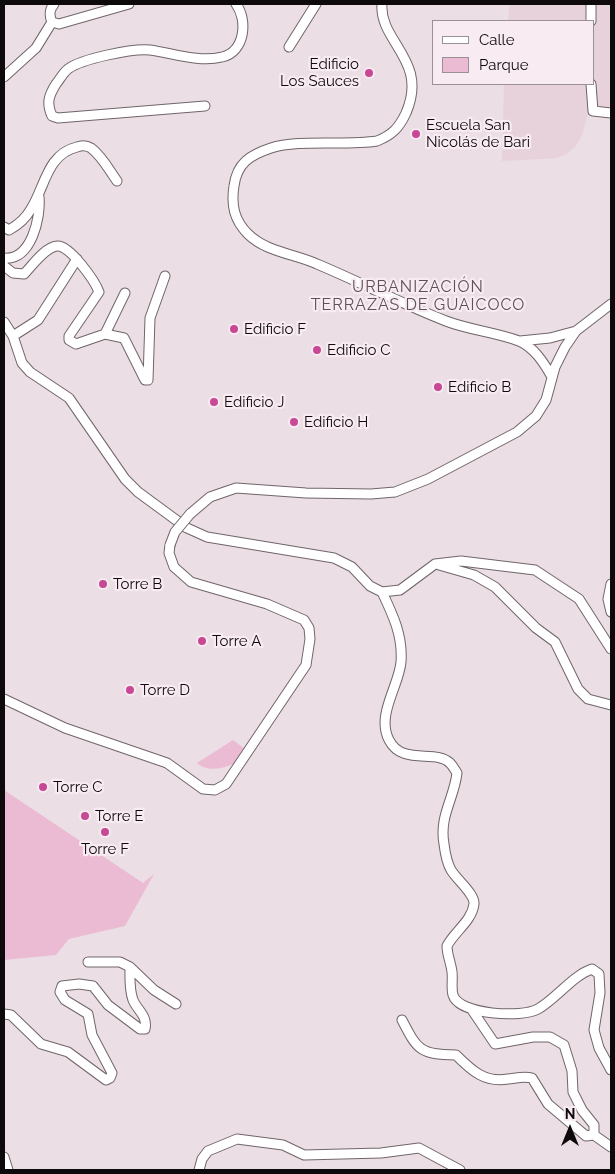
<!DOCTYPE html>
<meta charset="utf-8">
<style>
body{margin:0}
#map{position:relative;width:615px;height:1174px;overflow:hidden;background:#ebdee4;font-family:Raleway,sans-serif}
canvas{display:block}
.frame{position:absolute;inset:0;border:5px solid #0e0a0c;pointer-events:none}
.legend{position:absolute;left:432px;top:20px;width:162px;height:65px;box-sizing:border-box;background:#f8ebf2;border:1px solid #9a9196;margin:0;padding:6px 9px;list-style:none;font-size:15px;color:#0e0a0c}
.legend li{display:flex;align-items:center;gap:10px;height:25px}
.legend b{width:25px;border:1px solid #9a9196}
.north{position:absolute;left:545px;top:1104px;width:50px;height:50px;-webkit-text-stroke:4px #f8ebf2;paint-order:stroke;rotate:0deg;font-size:14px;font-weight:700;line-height:20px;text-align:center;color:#0e0a0c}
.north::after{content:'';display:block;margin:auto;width:18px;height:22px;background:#0e0a0c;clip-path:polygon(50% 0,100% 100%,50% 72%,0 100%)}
</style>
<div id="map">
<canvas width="615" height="1174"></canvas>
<div class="frame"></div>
<ul class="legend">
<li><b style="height:6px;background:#fff"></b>Calle</li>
<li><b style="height:14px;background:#ebbbd3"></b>Parque</li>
</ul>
<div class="north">N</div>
</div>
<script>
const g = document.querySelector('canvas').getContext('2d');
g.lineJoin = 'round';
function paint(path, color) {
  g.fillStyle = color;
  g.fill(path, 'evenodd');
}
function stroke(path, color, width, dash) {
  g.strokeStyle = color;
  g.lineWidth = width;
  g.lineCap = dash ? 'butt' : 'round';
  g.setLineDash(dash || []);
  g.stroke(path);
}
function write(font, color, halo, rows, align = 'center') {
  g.font = font + ' Raleway,sans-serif';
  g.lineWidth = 4.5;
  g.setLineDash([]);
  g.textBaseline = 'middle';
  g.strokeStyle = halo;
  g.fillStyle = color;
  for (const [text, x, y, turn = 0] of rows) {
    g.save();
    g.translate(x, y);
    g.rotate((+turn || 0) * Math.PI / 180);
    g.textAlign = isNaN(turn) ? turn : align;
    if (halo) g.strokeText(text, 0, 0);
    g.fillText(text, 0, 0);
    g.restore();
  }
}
const built = new Path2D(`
 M510 4H611V114H588L582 135 576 146 567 154 557 158 502 161 504 84H594V21H508Z`);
const green = new Path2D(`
 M233 740 245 749 233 764C222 769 207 772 197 763Z
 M4 790 143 883 154 874 125 926 69 939 56 955 4 960Z`);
const minor = new Path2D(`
 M54 4C49 10 49 15 52 22L59 24 129 4
 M382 4C379 42 429 60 406 113 399 128 392 135 377 141 345 146 298 139 271 148 250 155 237 163 234 186 231 205 234 220 248 234 266 252 295 254 317 264 360 282 402 304 446 321 469 330 495 332 519 341 534 347 544 363 552 377
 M591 21V4
 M289 47 316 4
 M4 77 36 48 52 22
 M591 84 593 111 611 113
 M205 106 58 118 52 116C46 103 49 95 56 84 60 79 63 73 68 69 81 59 133 48 150 50 172 53 199 63 222 57 245 52 248 20 236 4
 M4 227 9 230C18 225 26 218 31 209 45 187 47 154 77 147 82 145 86 145 91 148 102 156 109 170 117 181
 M4 258C31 261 41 218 39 197
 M4 266 13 273 24 274C32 266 45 247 57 246 69 244 95 281 99 292L69 336V340L76 344 105 334 125 293
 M4 322 13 336 22 363 30 372 69 398 125 479 138 492 187 528 207 537 334 558 352 567 370 586 382 592 400 590 435 564 461 561 535 570 579 599 611 649
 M105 334 124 338 145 380H148L150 318 165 276
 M13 336 38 320 77 259
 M520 341 550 338 576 331
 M190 514 210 497 236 488 306 493 371 494 395 492 428 479 517 432 536 416 546 400 555 367 565 347 576 331 611 304
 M439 565 474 575 495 587 536 628 555 642 578 689 588 699 611 705
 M611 584 608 599 611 612
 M382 592C393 615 403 636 401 662 399 686 376 715 389 740 402 766 436 749 450 763 453 766 455 770 457 773 454 799 439 816 444 844 445 852 447 863 451 870 457 880 475 894 474 904 472 921 454 932 447 946 447 955 451 963 452 972 453 979 451 988 453 995 459 1015 522 1018 538 1009 557 998 572 976 592 969L599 974 600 993 594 1030 599 1048 611 1070
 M4 699 65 728 167 763 203 789 215 790 226 784 306 665 310 639 309 628 304 620 267 604 191 582 174 567 169 553 170 545
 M88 962H120L130 967 154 990 176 1004
 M4 1014 11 1015 41 1044 68 1052 106 1080 110 1078 112 1073 92 1035 88 1014 65 1000 60 992 62 986 79 984 93 986 108 1005 140 1029H145C148 1016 137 1010 133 1000 129 989 130 978 130 967
 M402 1020C418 1051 420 1054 456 1055 472 1071 485 1083 508 1079 517 1078 524 1076 532 1078L548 1104 586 1136 594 1135V1125L582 1110 573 1092 572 1071 564 1045 550 1037H533L495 1044 472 1010
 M594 1135 611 1147
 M4 1157 8 1170
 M199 1170 202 1159 208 1151 237 1139 283 1145 304 1155 381 1153 419 1148 460 1170`);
const minorBridge = new Path2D(`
 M170 545 175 532 190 514`);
const markers = [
 [369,73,5,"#c74895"],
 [416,134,5,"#c74895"],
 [234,329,5,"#c74895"],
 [317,350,5,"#c74895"],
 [438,387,5,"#c74895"],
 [214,402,5,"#c74895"],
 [294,422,5,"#c74895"],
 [103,584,5,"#c74895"],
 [202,641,5,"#c74895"],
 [130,690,5,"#c74895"],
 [43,787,5,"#c74895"],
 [85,816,5,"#c74895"],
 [105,832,5,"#c74895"]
];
const poiNames = [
 ["Edificio",359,64,"right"],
 ["Los Sauces",359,81,"right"],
 ["Escuela San",426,125],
 ["Nicolás de Bari",426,142],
 ["Edificio F",244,329],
 ["Edificio C",327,350],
 ["Edificio B",448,387],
 ["Edificio J",224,402],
 ["Edificio H",304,422],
 ["Torre B",113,584],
 ["Torre A",212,641],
 ["Torre D",140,690],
 ["Torre C",53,787],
 ["Torre E",95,816],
 ["Torre F",105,849,"center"]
];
const neighbourhoodNames = [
 ["URBANIZACIÓN",418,287],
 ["TERRAZAS DE GUAICOCO",418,305]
];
paint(built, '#e7d2dc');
paint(green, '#ebbbd3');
stroke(minor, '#70656a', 11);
stroke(minor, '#fff', 9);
stroke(minorBridge, '#70656a', 11, []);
stroke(minorBridge, '#fff', 9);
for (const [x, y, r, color] of markers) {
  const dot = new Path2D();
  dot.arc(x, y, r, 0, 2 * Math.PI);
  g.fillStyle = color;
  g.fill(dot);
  stroke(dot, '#f8ebf2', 2);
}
write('15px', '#0e0a0c', '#f8ebf2', poiNames, 'left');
g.letterSpacing = '1px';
write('16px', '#5d5257', '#f8ebf2', neighbourhoodNames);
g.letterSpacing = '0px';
</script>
